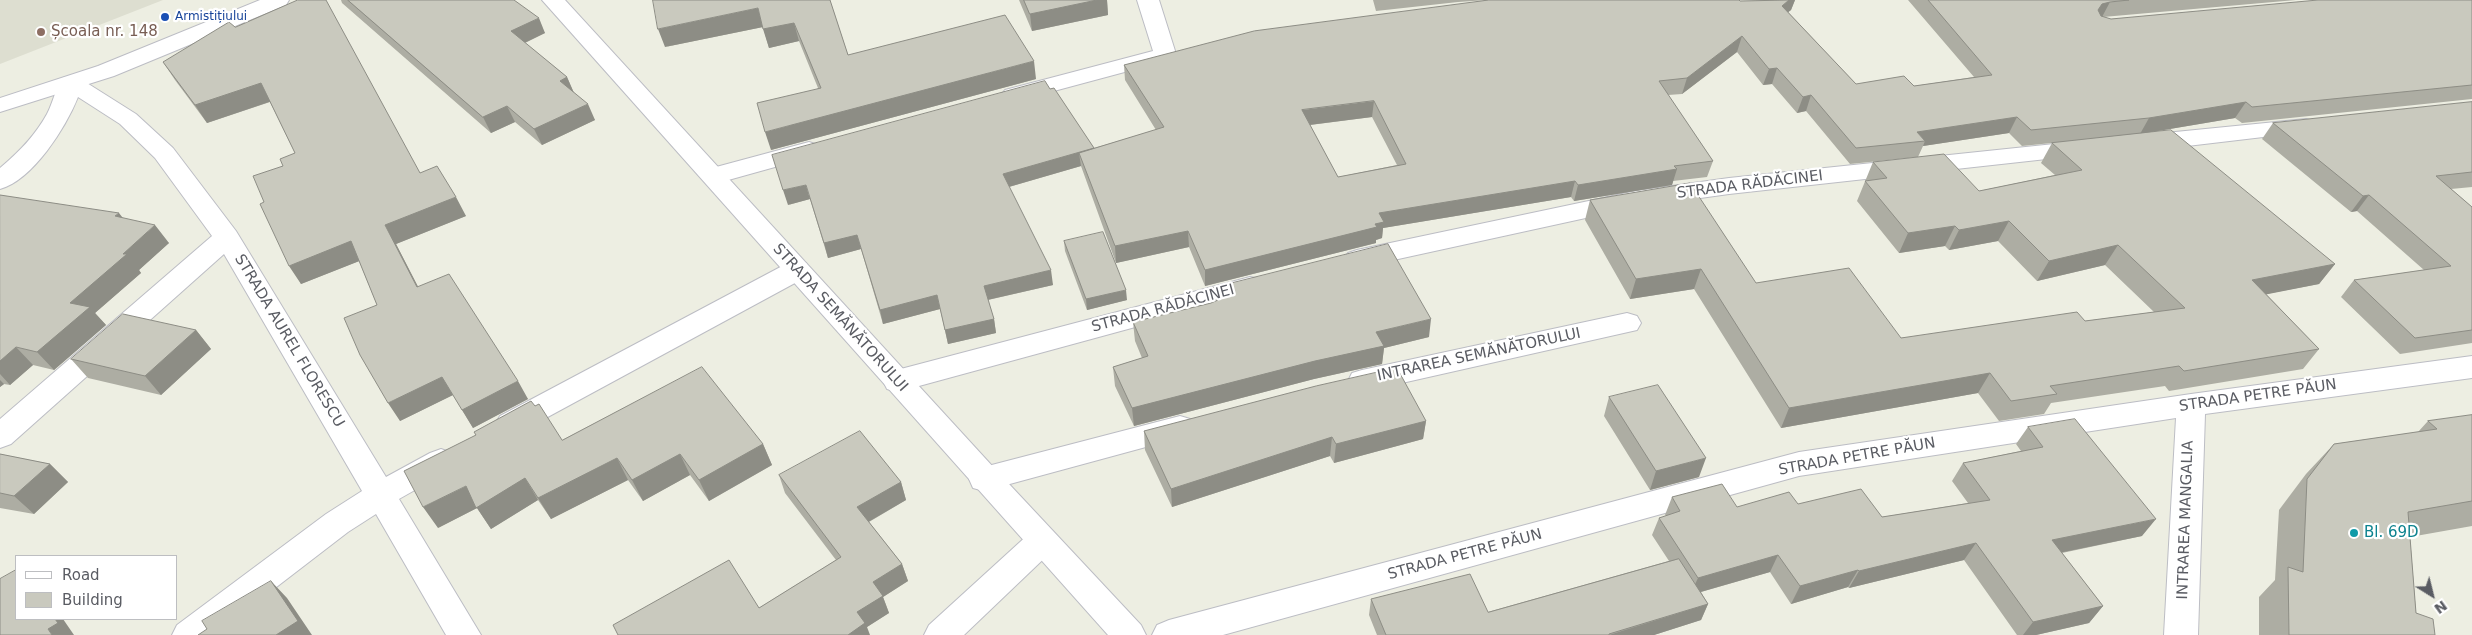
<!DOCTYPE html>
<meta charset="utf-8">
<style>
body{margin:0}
#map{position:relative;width:2472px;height:635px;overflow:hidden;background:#edeee2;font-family:"DejaVu Sans",sans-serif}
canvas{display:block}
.legend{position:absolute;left:15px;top:555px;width:162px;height:65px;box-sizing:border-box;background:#fff;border:1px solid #bdbec1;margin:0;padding:6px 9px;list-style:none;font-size:15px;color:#5a5c63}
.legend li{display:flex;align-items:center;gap:10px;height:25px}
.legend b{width:25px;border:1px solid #bdbec1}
.north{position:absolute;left:2407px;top:570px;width:50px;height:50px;-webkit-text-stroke:4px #fff;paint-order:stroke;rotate:144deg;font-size:14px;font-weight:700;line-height:20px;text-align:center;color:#5a5c63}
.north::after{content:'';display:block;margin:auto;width:18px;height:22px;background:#5a5c63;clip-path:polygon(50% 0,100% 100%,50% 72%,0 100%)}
</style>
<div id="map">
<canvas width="2472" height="635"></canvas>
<ul class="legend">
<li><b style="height:6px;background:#fff"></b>Road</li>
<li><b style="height:14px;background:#c9c9be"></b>Building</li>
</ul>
<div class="north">N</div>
</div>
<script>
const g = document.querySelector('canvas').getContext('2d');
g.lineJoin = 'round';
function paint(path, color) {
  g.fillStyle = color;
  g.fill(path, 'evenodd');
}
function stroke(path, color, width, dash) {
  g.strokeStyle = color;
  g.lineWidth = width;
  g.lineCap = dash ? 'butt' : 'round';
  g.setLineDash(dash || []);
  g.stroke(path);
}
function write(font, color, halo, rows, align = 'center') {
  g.font = font + ' "DejaVu Sans",sans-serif';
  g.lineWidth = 4.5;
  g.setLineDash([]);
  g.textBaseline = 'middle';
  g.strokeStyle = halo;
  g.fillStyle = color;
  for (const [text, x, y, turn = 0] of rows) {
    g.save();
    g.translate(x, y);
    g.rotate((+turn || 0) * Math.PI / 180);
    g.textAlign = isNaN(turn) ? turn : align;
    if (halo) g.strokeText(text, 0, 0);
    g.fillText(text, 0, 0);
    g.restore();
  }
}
const education = new Path2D(`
 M0 0H163L0 64Z`);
const minor = new Path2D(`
 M1137 0H1159L1176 54 1173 59 1013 102 1005 100 1001 95 1005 90 1153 51Z
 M71 76 79 78 136 114 173 148 236 231 386 477 430 453 441 449 452 453 456 461 452 469 399 499 481 635H446L376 514 348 532 214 635H172L177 625 326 514 362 491 224 254 11 444 0 448V419L212 236 155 158 120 124 78 97C66 127 33 180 0 189V168C18 153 35 136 47 114 53 103 55 89 63 78Z
 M2306 119 2314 121 2318 126 2314 131 2145 151 2136 148 2133 143 2136 138 2145 135Z
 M2083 141 2092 144 2095 149 2092 154 1729 194 1636 207 1357 268 1348 265 1344 259 1348 253 1357 250 1636 191 1729 178Z
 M809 142 818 145 821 150 818 155 714 184 705 182 702 176 705 170Z
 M797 261 806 263 810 270 806 277 520 432 510 435 500 432 495 424 500 416 788 263Z
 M1250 277 1260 279 1263 286 1260 293 897 392 887 389 883 381 887 373 897 370Z
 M1627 313 1637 316 1641 323 1637 330 1362 392 1352 389 1348 381 1352 373 1362 370Z
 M2472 356V378L2205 414 2198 635H2164L2176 418 1799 476 1223 635H1152L1157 625 1169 620 1799 452 2191 394Z
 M1180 416 1190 419 1195 427 1190 435 984 491 973 488 969 479 973 470 984 467Z
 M1042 528 1053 532 1058 541 1053 550 964 635H924L929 625 1031 532Z`);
const tertiary = new Path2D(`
 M260 0H289L286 5 114 76 0 112V98L98 66Z
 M542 0H565L995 469 1141 625 1146 635H1108Z`);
const wall = new Path2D(`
 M341 0H514L545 33 525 43 567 77 573 91 595 120 542 145 515 122 491 133 342 3Z
 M830 0 848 55 1036 79 771 150 818 88 799 41 769 48 763 27 665 47Z
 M1019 0H1107L1108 15 1032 31Z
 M1373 0H1739L1740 1 1795 0 1791 10 1788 12 1856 84 1914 86 1974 77 1908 0H2296L2103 17 2111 19 2472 0V99L2242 123 2235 118 2140 134 2022 146 2009 133 1923 146 1918 157 1850 164 1806 111 1797 113 1772 84 1763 85 1737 52 1682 94 1668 95 1713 161 1707 177 1673 181 1672 185 1574 201 1571 197 1383 228 1382 238 1376 240V243L1205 286 1189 247 1116 263 1081 166 1009 187 1053 285 988 300 994 319 996 333 948 344 940 309 883 324 861 249 828 258 810 199 788 205 1050 89 1094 148 1156 130 1125 80 1124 65 1487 0 1458 2 1376 11ZM1372 117 1397 165 1338 177 1310 125Z
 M235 27 420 173 466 216 396 244 418 287 528 399 473 428 453 395 400 421 377 305 359 261 301 284 264 202 295 153 270 102 207 123 175 80 163 62Z
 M2472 102V187L2451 189 2472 207V343L2400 354 2341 297 2354 280 2424 270 2357 211 2351 212 2262 139 2273 123Z
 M2052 143 2335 264 2319 284 2266 294 2319 349 2303 369 2169 391 2165 386 2051 403 2044 414 1999 421 1978 393 1781 428 1694 289 1630 299 1585 220 1590 200 1756 283 1901 338 2085 321 2154 312 2105 265 2037 281 1998 241 1949 250 1945 246 1899 253 1857 201 1873 162 1979 191 2055 175 2041 163Z
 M0 195 123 218 169 243 139 270 141 273 95 313 106 325 54 370 33 365 10 385 4 384 0 387Z
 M1064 241 1127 300 1087 310 1065 251Z
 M1213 288 1429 337 1384 348 1382 364 1314 379 1134 426 1115 386 1113 367 1142 358 1135 341 1133 322 1211 303 1213 302Z
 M196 330 211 349 161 395 88 378 71 359Z
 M1609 397 1699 477 1650 490 1604 416Z
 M535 406 562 440 763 444 772 465 709 501 690 475 643 501 628 480 551 519 538 500 491 529 477 508 438 528Z
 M2472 415V526L2410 537 2416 613 2435 635H2259V597L2275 580 2279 510 2306 474 2334 444 2418 432 2428 421Z
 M1426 421 1423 439 1334 463 1330 456 1172 507 1145 450 1144 431Z
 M2028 427 2142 536 2062 553 2103 606 2089 623 2036 635H2017L1964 560 1849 588 1848 587 1791 604 1770 572 1701 592 1708 604 1701 620 1654 635H1377L1369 615 1371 599 1488 612 1669 561 1652 535 1659 518 1666 516 1665 515 1672 497 1737 507 1798 504 1882 517 1968 503 1952 481 1963 463 2021 451 2016 444Z
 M0 454 50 464 68 482 34 514 0 508Z
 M779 475 901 482 906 500 869 522 902 564 908 581 883 597 889 613 867 627 759 608 836 560 785 493Z`);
const shadedWall = new Path2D(`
 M1097 0H1107L1108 15 1032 31 1030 14Z
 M1789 0H1795L1791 10 1777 21 1782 6Z
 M2110 2 2102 17 2094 19 2098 10 2102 4Z
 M758 8 763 27 665 47 658 29Z
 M539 18 545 33 518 46 511 31Z
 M794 23 799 41 769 48 763 29Z
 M1742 36 1737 52 1682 94 1687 78Z
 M1034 61 1036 79 771 150 765 132Z
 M1777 68 1772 84 1763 85 1769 69Z
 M567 77 574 93 560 81Z
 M261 83 272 101 207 123 195 105Z
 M1811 95 1806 111 1797 113 1803 97Z
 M1374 101 1372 117 1301 126 1302 110Z
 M2246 102 2235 118 2140 134 2149 118Z
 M588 104 595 120 542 145 534 129Z
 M507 106 515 122 491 133 483 117Z
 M2017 117 2009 133 1923 146 1925 141 1917 132Z
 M1094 148 1079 153 1081 166 1005 188 1003 174Z
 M1677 169 1672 185 1574 201 1578 185Z
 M1575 181 1571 197 1383 228 1382 238 1376 240V243L1205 286V270L1375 224 1379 213Z
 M806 185 810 199 788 205 783 190Z
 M2369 195 2357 211 2351 212 2363 196Z
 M456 197 466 216 396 244 428 306 417 287 385 225Z
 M119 213 133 231 115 216Z
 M2009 221 1998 241 1949 250 1959 230Z
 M155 225 169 243 139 270 141 273 95 313 106 325 54 370 37 352 70 303 123 254Z
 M1955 226 1945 246 1899 253 1908 233Z
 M1188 231 1189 247 1116 263 1115 246Z
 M857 235 861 249 828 258 824 243Z
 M351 241 362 260 301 284 289 266Z
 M2118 245 2105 265 2037 281 2049 261Z
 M2335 264 2319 284 2238 300 2252 280Z
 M1701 269 1694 289 1630 299 1636 279Z
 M1051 270 1053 285 987 300 984 286Z
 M1126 290 1127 300 1087 310 1086 299Z
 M937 295 940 309 883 324 880 310Z
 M994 319 996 333 948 344 945 330Z
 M1431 319 1429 337 1384 348 1382 364 1314 379 1134 426 1132 408 1376 332Z
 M196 330 211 349 161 395 145 376Z
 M16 347 33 365 10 385 0 374V361Z
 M1990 373 1978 393 1781 428 1789 408Z
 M442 377 453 395 400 421 388 403Z
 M0 380 4 384 0 387Z
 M518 381 528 399 473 428 462 410Z
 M1426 421 1423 439 1334 463 1336 444Z
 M1332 437 1330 456 1172 507 1171 489Z
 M763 444 772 465 709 501 699 480Z
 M680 454 690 475 643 501 632 480Z
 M617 458 628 480 551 519 538 498Z
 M1706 458 1699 477 1650 490 1656 471Z
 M50 464 68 482 34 514 14 496Z
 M525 478 538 500 491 529 477 508 438 528 423 507 466 486Z
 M901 482 906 500 863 525 857 507Z
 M2156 519 2142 536 2039 557 2052 540Z
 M1976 543 1964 560 1849 588 1859 571Z
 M1778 555 1770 572 1690 595 1698 578Z
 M902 564 908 581 883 597 889 613 867 627 870 635H848L857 612 873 582Z
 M1858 570 1848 587 1791 604 1800 586Z
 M271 581 287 598 312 635H276Z
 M1708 604 1701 620 1654 635H1609Z
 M2103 606 2089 623 2036 635H2023L2033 622Z
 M55 619H63L74 635H52L48 629Z`);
const building = new Path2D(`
 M298 0H326L420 173 437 166 456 197 385 225 417 287 449 274 518 381 462 410 442 377 388 403 360 355 344 318 377 305 351 241 289 266 260 204 264 202 253 176 283 166 280 159 295 153 261 83 195 105 163 62 229 22 235 27Z
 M348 0H514L539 18 511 31 567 77 560 81 588 104 534 129 507 106 483 117Z
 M653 0H830L848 55 1005 15 1034 61 765 132 757 103 821 88 794 23 763 29 758 8 658 29Z
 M1024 0H1097L1030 14Z
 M1489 0H1739L1740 1 1789 0 1782 6 1856 84 1904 76 1914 86 1992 75 1928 0H2129L2110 2 2102 4 2098 10 2101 16 2111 19 2318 0H2472V85L2252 107 2246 102 2149 118 2031 130 2017 117 1917 132 1925 141 1856 148 1811 95 1803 97 1777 68 1769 69 1742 36 1687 78 1659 81 1713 161 1674 166 1677 169 1578 185 1575 181 1379 213 1384 222 1375 224 1377 227 1205 270 1188 231 1115 246 1079 153 1164 127 1124 65 1254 31ZM1374 101 1406 164 1338 177 1302 110Z
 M1045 81 1050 89 1054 88 1094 148 1003 174 1051 270 984 286 994 319 945 330 937 295 880 310 857 235 824 243 806 185 783 190 772 155Z
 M2472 102V172L2436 176 2472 207V330L2415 338 2354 280 2451 266 2369 195 2363 196 2273 123Z
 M2171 130 2335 264 2252 280 2319 349 2184 371 2179 366 2050 386 2057 394 2011 401 1990 373 1789 408 1701 269 1636 279 1590 200 1690 183 1756 283 1849 268 1901 338 2077 312 2085 321 2185 308 2118 245 2049 261 2009 221 1959 230 1955 226 1908 233 1865 181 1887 178 1873 162 1944 154 1979 191 2082 170 2052 143Z
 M0 195 119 213 115 216 155 225 123 254H127L70 303 90 307 37 352 16 347 0 361Z
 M1103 232 1126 290 1086 299 1064 241Z
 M1388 244 1431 319 1376 332 1384 346 1315 361 1132 408 1113 367 1148 356 1133 322 1211 303 1218 300 1213 288Z
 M123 314 196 330 145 376 71 359Z
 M702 367 763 444 699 480 680 454 632 480 617 458 538 498 525 478 476 508 466 486 423 507 404 471 476 435 474 432 531 401 535 406 539 404 562 440Z
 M1397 368 1426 421 1336 444 1332 437 1171 489 1144 431 1316 386Z
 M1658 385 1706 458 1656 471 1609 397Z
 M2472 415V501L2408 512 2416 613 2433 619 2435 635H2289L2288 567 2303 572 2307 479 2334 444 2437 429 2428 421Z
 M2075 419 2156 519 2052 540 2103 606 2033 622 1976 543 1859 571 1858 570 1800 586 1778 555 1698 578 1659 518 1680 511 1672 497 1722 484 1737 507 1789 492 1798 504 1861 489 1882 517 1990 500 1963 463 2043 447 2028 427Z
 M860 431 901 482 857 507 902 564 873 582 883 596 857 612 865 623 848 635H618L613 625 729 560 759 608 841 557 779 475Z
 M0 454 50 464 14 496 0 493Z
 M1679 559 1708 604 1609 634V635H1386L1371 599 1470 574 1488 612Z
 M16 570V619H55L58 623 48 629 52 635H0V579Z
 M271 581 298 621 276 635H198L207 629 202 621Z`);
const markers = [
 [165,17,5,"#1a4fb4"],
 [41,32,5,"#8d6e63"],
 [2354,533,5,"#0f9aa8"]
];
const farTransitnames = [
 ["Armistițiului",175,17]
];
const educationNames = [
 ["Școala nr. 148",51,32]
];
const streetNames = [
 ["STRADA RĂDĂCINEI",1750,185,-7],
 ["STRADA RĂDĂCINEI",1163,309,-15],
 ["STRADA SEMĂNĂTORULUI",840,318,48],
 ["STRADA AUREL FLORESCU",289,341,59],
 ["INTRAREA SEMĂNĂTORULUI",1479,355,-12],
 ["STRADA PETRE PĂUN",2258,396,-8],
 ["STRADA PETRE PĂUN",1857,457,-10],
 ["INTRAREA MANGALIA",2186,520,-88],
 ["STRADA PETRE PĂUN",1465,555,-15]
];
const cultureNames = [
 ["Bl. 69D",2364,533]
];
paint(education, '#ddded0');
stroke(minor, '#bcbdc4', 2);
stroke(tertiary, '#bcbdc4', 2);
paint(minor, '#fff');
paint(tertiary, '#fff');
paint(wall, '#adada3');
paint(shadedWall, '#8d8d85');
paint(building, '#c9c9be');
stroke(building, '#8d8d85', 1);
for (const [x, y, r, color] of markers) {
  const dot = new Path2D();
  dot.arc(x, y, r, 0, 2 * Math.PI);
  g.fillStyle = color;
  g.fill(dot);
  stroke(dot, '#fff', 2);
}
write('12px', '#164399', '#fff', farTransitnames, 'left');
write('15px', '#785e54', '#fff', educationNames, 'left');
write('15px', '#5a5c63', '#fff', streetNames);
write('15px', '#0d838f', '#fff', cultureNames, 'left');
</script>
